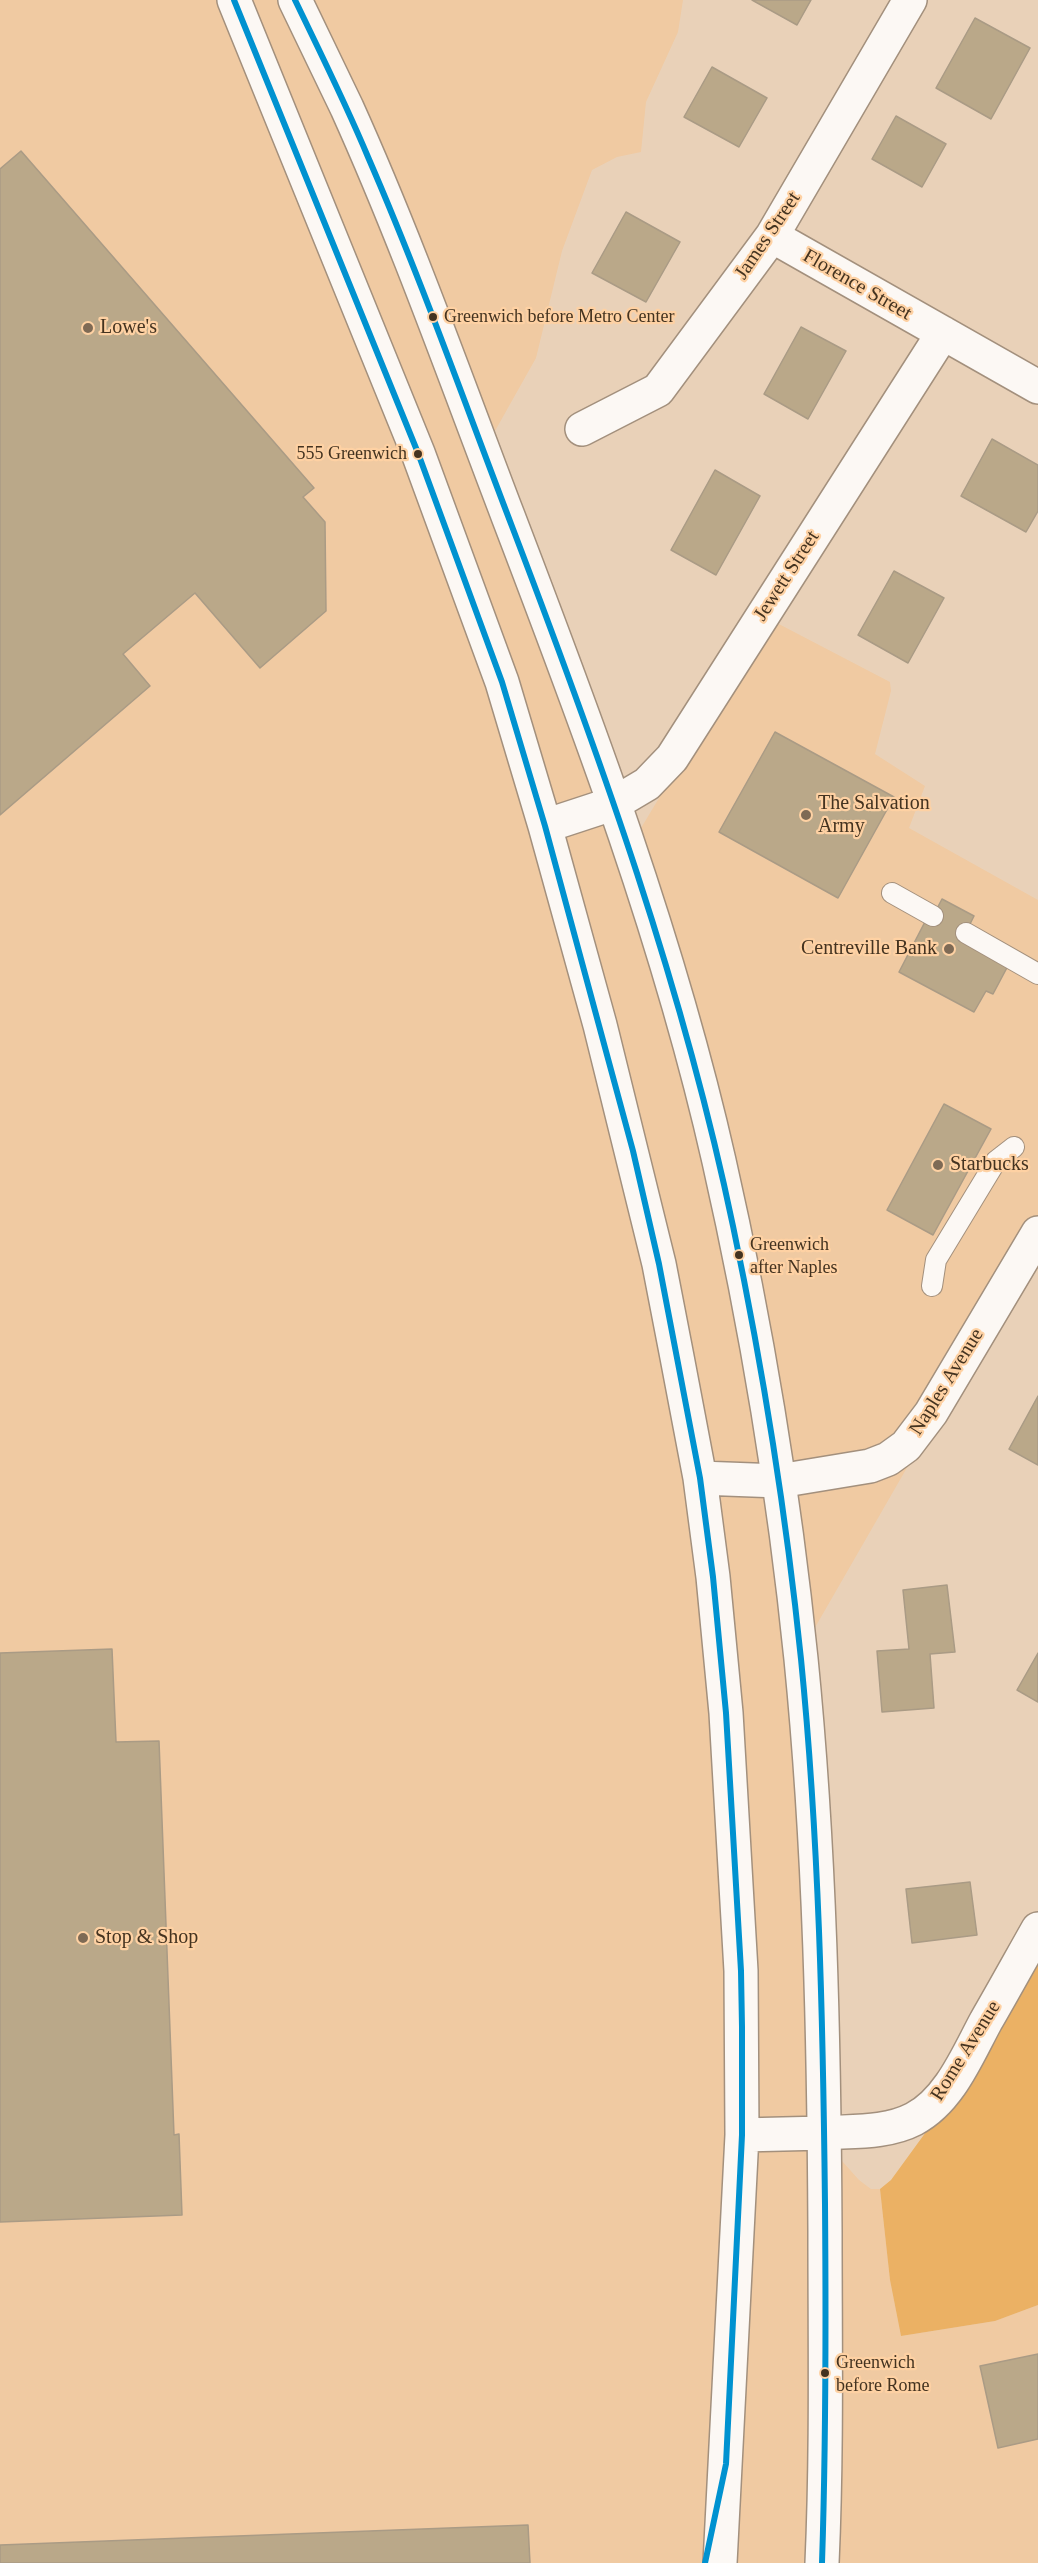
<!DOCTYPE html>
<style>
body{margin:0}
canvas{display:block;background:#e9d1b8}
</style>
<canvas width="1038" height="2563"></canvas>
<script>
const g = document.querySelector('canvas').getContext('2d');
g.lineJoin = 'round';
function paint(path, color) {
  g.fillStyle = color;
  g.fill(path, 'evenodd');
}
function stroke(path, color, width, dash) {
  g.strokeStyle = color;
  g.lineWidth = width;
  g.lineCap = dash ? 'butt' : 'round';
  g.setLineDash(dash || []);
  g.stroke(path);
}
function write(font, color, halo, rows, align = 'center') {
  g.font = font + ' Georgia,serif';
  g.lineWidth = 4.5;
  g.setLineDash([]);
  g.textBaseline = 'middle';
  g.strokeStyle = halo;
  g.fillStyle = color;
  for (const [text, x, y, turn = 0] of rows) {
    g.save();
    g.translate(x, y);
    g.rotate((+turn || 0) * Math.PI / 180);
    g.textAlign = isNaN(turn) ? turn : align;
    if (halo) g.strokeText(text, 0, 0);
    g.fillText(text, 0, 0);
    g.restore();
  }
}
const built = new Path2D(`
 M0 0H683L678 32 646 102 641 152 617 157 592 170 562 251 536 358 477 463 629 848 766 620 775 622 890 682 891 691 875 754 925 786 909 828 1038 900V1240L813 1631 834 2152 859 2180 871 2189H880L890 2280 901 2336 995 2321 1038 2305V2563H0Z`);
const green = new Path2D(`
 M1038 1955V2305L995 2321 901 2336 890 2280 880 2189 891 2180 971 2070Z`);
const building = new Path2D(`
 M752 0H811L797 25Z
 M975 18 1030 48 991 119 936 88Z
 M712 67 767 98 739 147 684 117Z
 M896 116 946 144 922 187 872 159Z
 M21 151 314 488 303 497 325 522 326 611 260 668 195 593 123 654 150 686 0 815V169Z
 M626 212 680 242 646 302 592 273Z
 M801 327 846 351 808 419 764 394Z
 M992 439 1038 465V511L1026 532 961 496Z
 M715 470 760 496 716 575 671 550Z
 M894 571 944 598 908 663 858 635Z
 M775 732 894 797 838 898 719 832Z
 M942 899 974 916 964 936 1010 962 993 994 986 991 974 1012 899 972 928 916 932 918Z
 M944 1104 991 1129 933 1235 887 1210Z
 M1038 1396V1465L1009 1449Z
 M947 1585 955 1652 930 1654 934 1708 882 1712 877 1651 909 1649 903 1590Z
 M112 1649 116 1742 159 1741 174 2135 179 2134 182 2215 0 2222V1653Z
 M1038 1653V1702L1017 1690Z
 M970 1882 977 1935 912 1943 906 1889Z
 M1038 2354V2439L998 2448 980 2366Z
 M528 2525 530 2563H0V2545Z`);
const lane = new Path2D(`
 M892 893 933 916
 M966 933 1038 974
 M932 1286 936 1260 996 1161 1014 1147`);
const street = new Path2D(`
 M772 236 1038 387
 M582 429 658 390 772 236 910 0
 M615 803 647 784 672 758 943 333
 M779 1481 870 1466 888 1459 906 1446 931 1413 1038 1233
 M824 2133C854 2131 887 2133 914 2119 950 2100 968 2054 986 2021 1004 1990 1021 1959 1038 1929`);
const primary = new Path2D(`
 M234 0 418 453 502 682 545 826 600 1025 659 1264 677 1357 700 1478 713 1577 726 1713 741 1971 742 2135 720 2563
 M295 0C312 36 330 72 347 108 407 241 456 380 508 516 589 728 669 940 719 1161 756 1324 784 1492 801 1659 820 1849 824 2040 825 2231 825 2341 827 2452 822 2563
 M545 826 615 803
 M700 1478 779 1481
 M742 2135 824 2133`);
const bus1 = new Path2D(`
 M234 0 418 453 502 682 545 826 633 1151 659 1264 700 1478 713 1577 726 1713 741 1971 742 2027V2135L726 2464 705 2563
 M295 0C320 52 346 104 368 157 421 279 465 404 513 529 600 757 683 986 733 1226 763 1369 786 1513 801 1659 819 1840 823 2022 825 2204 826 2324 826 2443 822 2563`);
const markers = [
 [433,317,5,"#443320"],
 [88,328,6,"#7e6a55"],
 [418,454,5,"#443320"],
 [806,815,6,"#7e6a55"],
 [949,949,6,"#7e6a55"],
 [938,1165,6,"#7e6a55"],
 [739,1255,5,"#443320"],
 [83,1938,6,"#7e6a55"],
 [825,2373,5,"#443320"]
];
const busNames = [
 ["Greenwich before Metro Center",444,317],
 ["555 Greenwich",407,454,"right"],
 ["Greenwich",750,1245],
 ["after Naples",750,1268],
 ["Greenwich",836,2363],
 ["before Rome",836,2386]
];
const streetNames = [
 ["James Street",768,236,-56],
 ["Florence Street",857,285,30],
 ["Jewett Street",787,576,-57],
 ["Naples Avenue",947,1382,-58],
 ["Rome Avenue",966,2051,-58]
];
const poiNames = [
 ["Lowe's",100,328],
 ["The Salvation",818,804],
 ["Army",818,827],
 ["Centreville Bank",937,949,"right"],
 ["Starbucks",950,1165],
 ["Stop & Shop",95,1938]
];
paint(built, '#f0caa2');
paint(green, '#ebb164');
paint(building, '#baa889');
stroke(building, '#aa9b85', 1.5);
stroke(lane, '#a3907d', 22);
stroke(street, '#a3907d', 36);
stroke(primary, '#a3907d', 36);
stroke(lane, '#fcf8f4', 20);
stroke(street, '#fcf8f4', 33);
stroke(primary, '#fcf8f4', 33);
stroke(bus1, '#0092d0', 6);
for (const [x, y, r, color] of markers) {
  const dot = new Path2D();
  dot.arc(x, y, r, 0, 2 * Math.PI);
  g.fillStyle = color;
  g.fill(dot);
  stroke(dot, '#fed1a3', 2);
}
write('18px', '#443320', '#fed1a3', busNames, 'left');
write('20px', '#443320', '#fed1a3', streetNames);
write('20px', '#443320', '#fed1a3', poiNames, 'left');
</script>
